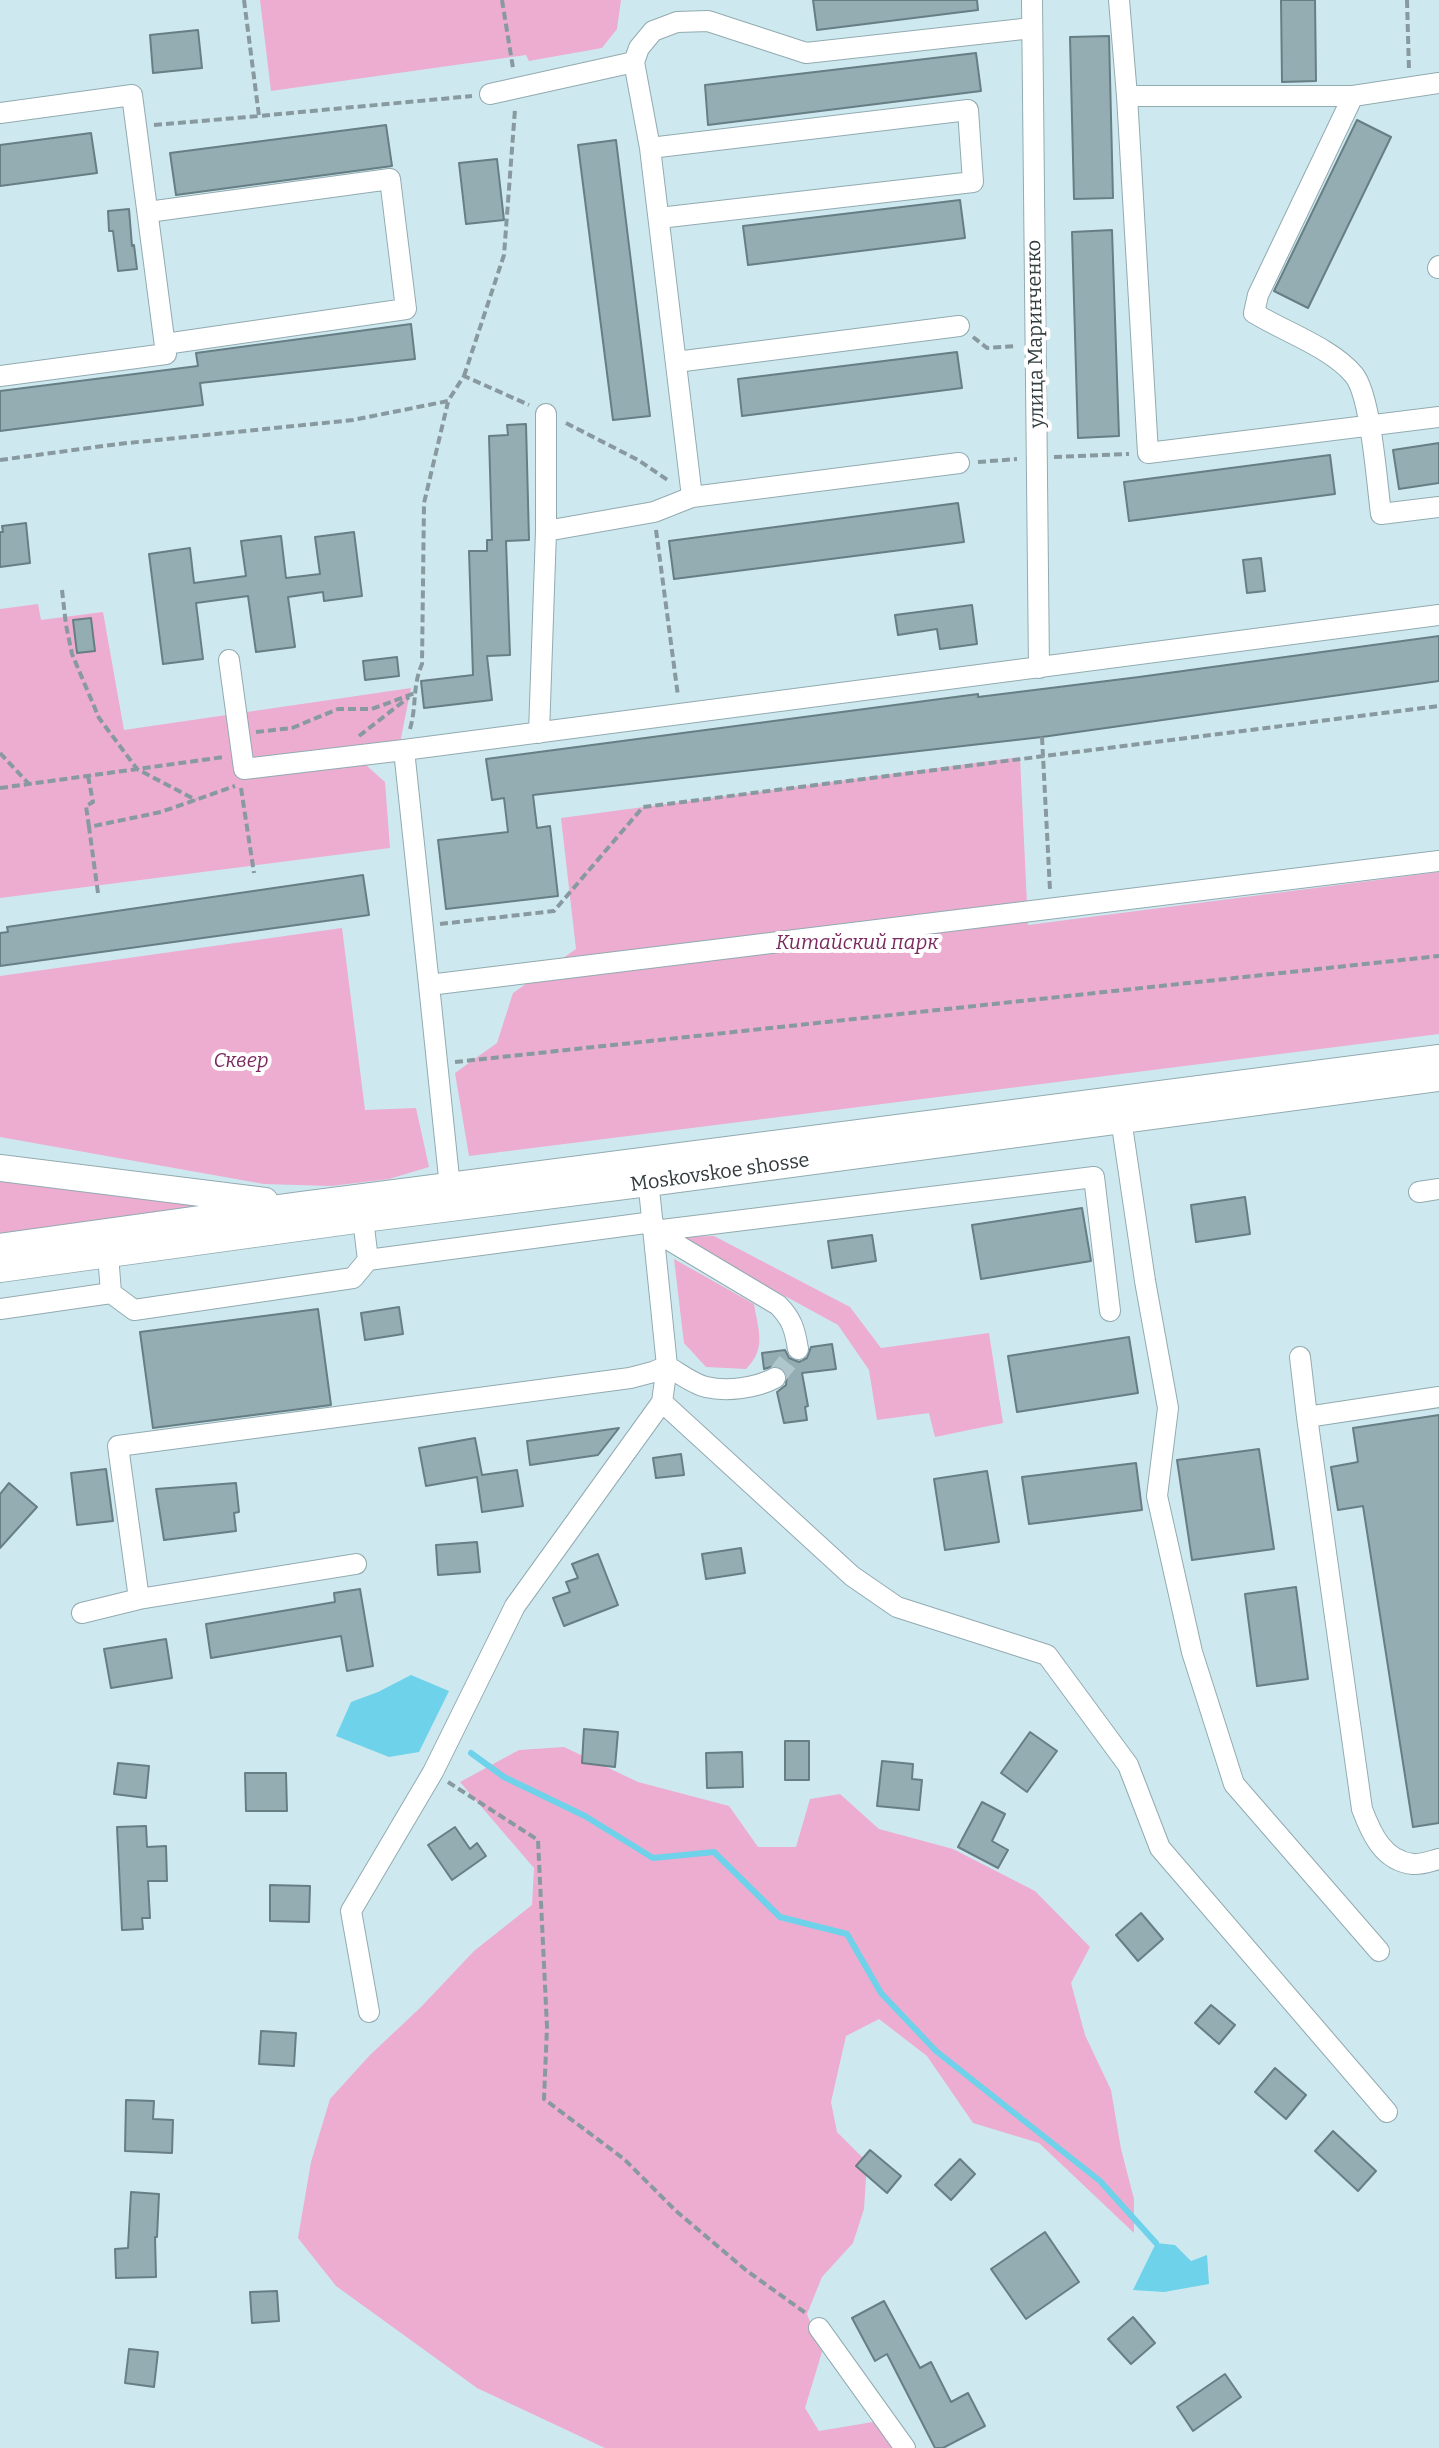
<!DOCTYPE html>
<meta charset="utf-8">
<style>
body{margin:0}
canvas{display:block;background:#cee8ef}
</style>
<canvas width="1439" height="2448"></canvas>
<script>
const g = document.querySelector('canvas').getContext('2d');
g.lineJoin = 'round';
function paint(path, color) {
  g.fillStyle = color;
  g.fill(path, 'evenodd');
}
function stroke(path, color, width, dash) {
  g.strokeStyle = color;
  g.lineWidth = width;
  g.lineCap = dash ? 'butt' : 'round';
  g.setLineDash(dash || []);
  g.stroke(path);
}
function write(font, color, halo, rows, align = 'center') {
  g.font = font + ' Bitter,serif';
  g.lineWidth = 8;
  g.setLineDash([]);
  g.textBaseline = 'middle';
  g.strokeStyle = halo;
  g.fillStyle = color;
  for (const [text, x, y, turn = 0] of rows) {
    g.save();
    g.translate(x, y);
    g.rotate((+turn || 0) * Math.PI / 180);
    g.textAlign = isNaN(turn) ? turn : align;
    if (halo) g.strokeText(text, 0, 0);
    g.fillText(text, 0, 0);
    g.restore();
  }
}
const green = new Path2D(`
 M260 0H621L617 29 602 48 529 61 526 55 271 91Z
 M38 604 41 620 103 612 124 730 411 688 400 743 367 766 385 782 390 848 0 898V609Z
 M1020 757 1028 925 1439 872V1034L469 1156 455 1073 497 1043 513 993 576 949 561 818Z
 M342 928 365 1110 416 1108 429 1167 389 1179 331 1186 264 1184 0 1137V976Z
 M0 1178 221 1205 0 1237Z
 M714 1236 850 1307 881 1348 989 1333 1003 1423 935 1437 929 1413 877 1420 869 1370 838 1325 677 1237Z
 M674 1259 754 1304C758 1330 767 1348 746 1369L706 1367 684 1343Z
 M564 1747 638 1782 729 1806 758 1847H796L810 1799 840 1794 879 1829 953 1849 1035 1891 1090 1947 1071 1983 1085 2035 1111 2090 1121 2149 1134 2199V2233L1039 2143 973 2123 927 2056 879 2019 846 2036 831 2102 837 2132 867 2162 864 2209 853 2243 822 2277 807 2314 822 2352 805 2408 819 2431 873 2422 897 2448H605L477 2388 336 2286 298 2238 311 2162 330 2099 370 2055 421 2007 474 1951 532 1905 534 1868 460 1782 519 1750Z`);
const water = new Path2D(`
 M411 1675 449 1691 419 1752 389 1757 336 1736 351 1702 378 1692Z
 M1156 2243 1175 2245 1191 2261 1207 2255 1209 2284 1164 2292 1133 2290Z`);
const stream = new Path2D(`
 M471 1753 504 1777 585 1816 653 1858 714 1852 780 1917 847 1934 881 1993 936 2051 1100 2181 1156 2243`);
const building = new Path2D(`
 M813 0H977L978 10 817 30Z
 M1281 0H1315L1316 81 1282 82Z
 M198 30 202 68 153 73 150 35Z
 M1109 36 1113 198 1074 199 1070 37Z
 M976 53 981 91 708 125 705 85Z
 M1357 120 1391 137 1308 308 1274 291Z
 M386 125 392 166 176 195 170 153Z
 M91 133 97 173 0 186V145Z
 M616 140 650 416 613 420 578 145Z
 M497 159 504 220 466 224 459 163Z
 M960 200 965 238 748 265 743 226Z
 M129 209 132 246 134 245 137 269 118 271 113 231H109L108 211Z
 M1112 230 1119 436 1078 438 1072 232Z
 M411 324 415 359 200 383 203 405 0 431V391L198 366 196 353Z
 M957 352 962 388 742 416 738 379Z
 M526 424 529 540 506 541 510 655 487 656 492 700 424 708 421 681 473 675 469 551H487V540H492L489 436 508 435 507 425Z
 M1439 443V483L1399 489 1393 450Z
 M1330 455 1335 494 1129 521 1124 482Z
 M958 503 964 542 674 579 669 541Z
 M26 523 30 563 0 567V532H3L2 526Z
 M354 532 362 596 324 601 323 592 288 597 295 647 256 652 248 596 196 603 203 659 163 664 149 554 190 548 194 583 246 576 241 541 281 536 286 578 320 574 315 537Z
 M1261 558 1265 591 1247 593 1243 560Z
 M972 605 977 644 940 649 937 629 898 635 895 615Z
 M91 618 95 651 77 653 73 620Z
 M1439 636V681L1042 737 533 795 537 828 550 826 558 896 446 909 438 840 508 832 504 798 492 800 486 759 978 694V697L1139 677Z
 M397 657 399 676 365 680 363 661Z
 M363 875 369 915 0 966V933L8 932 7 927Z
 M1245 1197 1250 1234 1196 1242 1191 1205Z
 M1082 1208 1091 1261 981 1279 972 1225Z
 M872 1235 876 1261 832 1268 828 1241Z
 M399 1307 403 1334 365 1340 361 1313Z
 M318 1309 331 1405 153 1428 140 1332Z
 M1129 1337 1138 1393 1017 1412 1008 1356Z
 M832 1344 836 1369 802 1373 808 1406 805 1407 807 1420 784 1423 777 1392 786 1385 787 1373 783 1368 777 1365 764 1369 762 1353 785 1350 789 1358 799 1362 807 1358 811 1347Z
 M1439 1415V1823L1413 1827 1363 1506 1338 1510 1331 1467 1358 1462 1353 1428Z
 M619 1428 598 1455 530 1465 527 1441Z
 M475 1438 482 1475 517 1470 523 1506 482 1512 477 1477 426 1486 419 1448Z
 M1259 1449 1274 1549 1192 1560 1177 1460Z
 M681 1454 684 1475 656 1478 653 1458Z
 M1136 1463 1142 1510 1029 1524 1022 1477Z
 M106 1469 113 1521 77 1525 71 1473Z
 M987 1471 999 1542 945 1550 934 1479Z
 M9 1483 37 1507 0 1548V1494Z
 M236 1483 239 1512 234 1513 236 1531 164 1540 156 1489Z
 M477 1542 480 1572 438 1575 436 1545Z
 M741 1548 745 1573 706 1579 702 1554Z
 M598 1554 618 1605 564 1626 553 1598 570 1592 566 1582 578 1578 572 1564Z
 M1296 1587 1308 1679 1257 1686 1245 1594Z
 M360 1589 373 1666 347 1671 341 1636 211 1658 206 1624 335 1602 334 1593Z
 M166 1639 172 1678 111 1688 104 1649Z
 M584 1729 618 1732 615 1767 582 1763Z
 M1030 1732 1057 1751 1027 1792 1001 1773Z
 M785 1741H809V1780H785Z
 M742 1752 743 1787 707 1788 706 1753Z
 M882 1761 913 1764 912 1779 922 1780 919 1810 877 1806Z
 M118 1763 149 1766 146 1798 114 1794Z
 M245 1773H286L287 1811H246Z
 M982 1802 1005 1814 992 1841 1008 1850 998 1868 958 1847Z
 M146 1826 147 1847 166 1846 167 1881H148L150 1918H142L143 1929 122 1930 117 1827Z
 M455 1827 470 1849 477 1843 486 1856 452 1880 428 1845Z
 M270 1885 310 1886 309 1922 270 1921Z
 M1141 1913 1163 1939 1138 1961 1116 1935Z
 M1211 2005 1235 2025 1219 2044 1195 2023Z
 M261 2031 296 2033 294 2066 259 2064Z
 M1275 2068 1306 2095 1286 2119 1255 2092Z
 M126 2100 154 2101 153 2119 173 2120 172 2153 125 2151Z
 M1333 2131 1376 2171 1358 2191 1315 2151Z
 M870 2150 901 2176 887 2193 856 2166Z
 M960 2159 975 2174 951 2200 935 2185Z
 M131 2192 159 2194 157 2237H155L156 2277 116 2278 115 2249 128 2248Z
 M1045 2232 1079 2282 1026 2319 991 2269Z
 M277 2291 279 2321 252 2323 250 2292Z
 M884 2301 920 2368 931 2362 951 2402 968 2393 985 2426 943 2448H935L887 2354 875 2361 852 2318Z
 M1133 2317 1155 2343 1131 2364 1108 2339Z
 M129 2349 158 2352 154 2387 125 2383Z
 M1225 2374 1241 2397 1193 2431 1177 2407Z`);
const minorTunnel = new Path2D(`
 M775 1378 798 1349`);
const path = new Path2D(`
 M244 0 259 116 472 96
 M502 0 513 68
 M1407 0 1409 70
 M154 125 259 116
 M973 337 987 348 1016 346
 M464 376 504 255 515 109
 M566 423 638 460 669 481
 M1054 457 1129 454
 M0 460 118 444 353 420 448 401 464 376 529 405
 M978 462 1017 459
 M656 530 678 696
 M62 590 66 625 72 654 99 718 137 769 196 800
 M410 729C417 705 412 687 422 664L424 503 448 402
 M256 732 292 728 338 709H372L415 693
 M359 736 409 697
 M1042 737 1050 890
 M0 753 29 784
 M88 776 93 802 86 806 89 827
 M0 788 224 757
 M241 788 254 873
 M98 893 89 827 161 812 235 786
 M440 924 554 911 643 807 1439 706
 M455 1062 1439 956
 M448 1782 538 1840 547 2027 544 2099 624 2159 676 2211 747 2271 807 2314`);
const minor = new Path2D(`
 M1032 0 1039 668
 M1119 0 1127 96H1353L1439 83
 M490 94 634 62
 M1127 96 1148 453 1439 417
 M1353 96 1258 295 1254 313C1283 331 1332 348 1354 375 1371 396 1377 484 1381 514L1439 507
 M0 113 132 95 166 354 0 376
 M650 148 968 110 973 182 659 218
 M148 212 390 179 406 309 165 344
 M1438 268 1439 266
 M676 362 959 326
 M692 497 959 463
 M546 531 654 512 692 497 650 148 634 62 639 48 653 31 677 22 708 21 806 53 1032 28
 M229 660 244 769 404 750 1439 615
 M539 733 546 531V414
 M404 750 429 985
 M1121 1119 1145 1281 1168 1408 1157 1496 1192 1652 1234 1784 1379 1951
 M1419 1192 1439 1189
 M451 1197 429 985 1439 861
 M654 1231 1094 1177 1110 1311
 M654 1231 778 1305C792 1319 795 1330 798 1349
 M108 1254 111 1293
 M368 1260 653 1222
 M0 1309 111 1293 134 1310 353 1278 368 1260 363 1219
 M1300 1357 1307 1417 1439 1397
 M662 1402 852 1576 897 1607 1047 1655 1128 1765 1160 1848 1387 2112
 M1307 1417 1362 1809C1371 1833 1383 1861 1413 1864 1421 1865 1431 1861 1439 1859
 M139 1599 118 1446 630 1378 653 1372 667 1366 647 1169
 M82 1613 139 1599 356 1564
 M369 2012 351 1911 433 1772 515 1606 662 1402 667 1366C679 1373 693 1384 706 1387 727 1392 756 1388 775 1378
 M819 2328 905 2448`);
const major = new Path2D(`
 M0 1168 265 1201
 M0 1247 300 1205 1439 1058
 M0 1269 363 1219 648 1183 1439 1078`);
const streetNames = [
 ["улица Маринченко",1036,334,-91],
 ["Moskovskoe shosse",720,1173,-8]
];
const parkNames = [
 ["Китайский парк",857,943],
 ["Сквер",241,1061]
];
paint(green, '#ecadd1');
paint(water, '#6dd2ea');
stroke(stream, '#6dd2ea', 6);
paint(building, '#93adb3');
stroke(building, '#667e84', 2);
stroke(minorTunnel, '#afc6cc', 20, [20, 10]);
stroke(minor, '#92abb1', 22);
stroke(major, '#92abb1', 28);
stroke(path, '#889a9f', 4, [8, 4]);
stroke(minor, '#fff', 20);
stroke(major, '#fff', 26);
write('20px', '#323c3f', '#fff', streetNames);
write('italic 20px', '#7b2a60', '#fff', parkNames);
</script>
